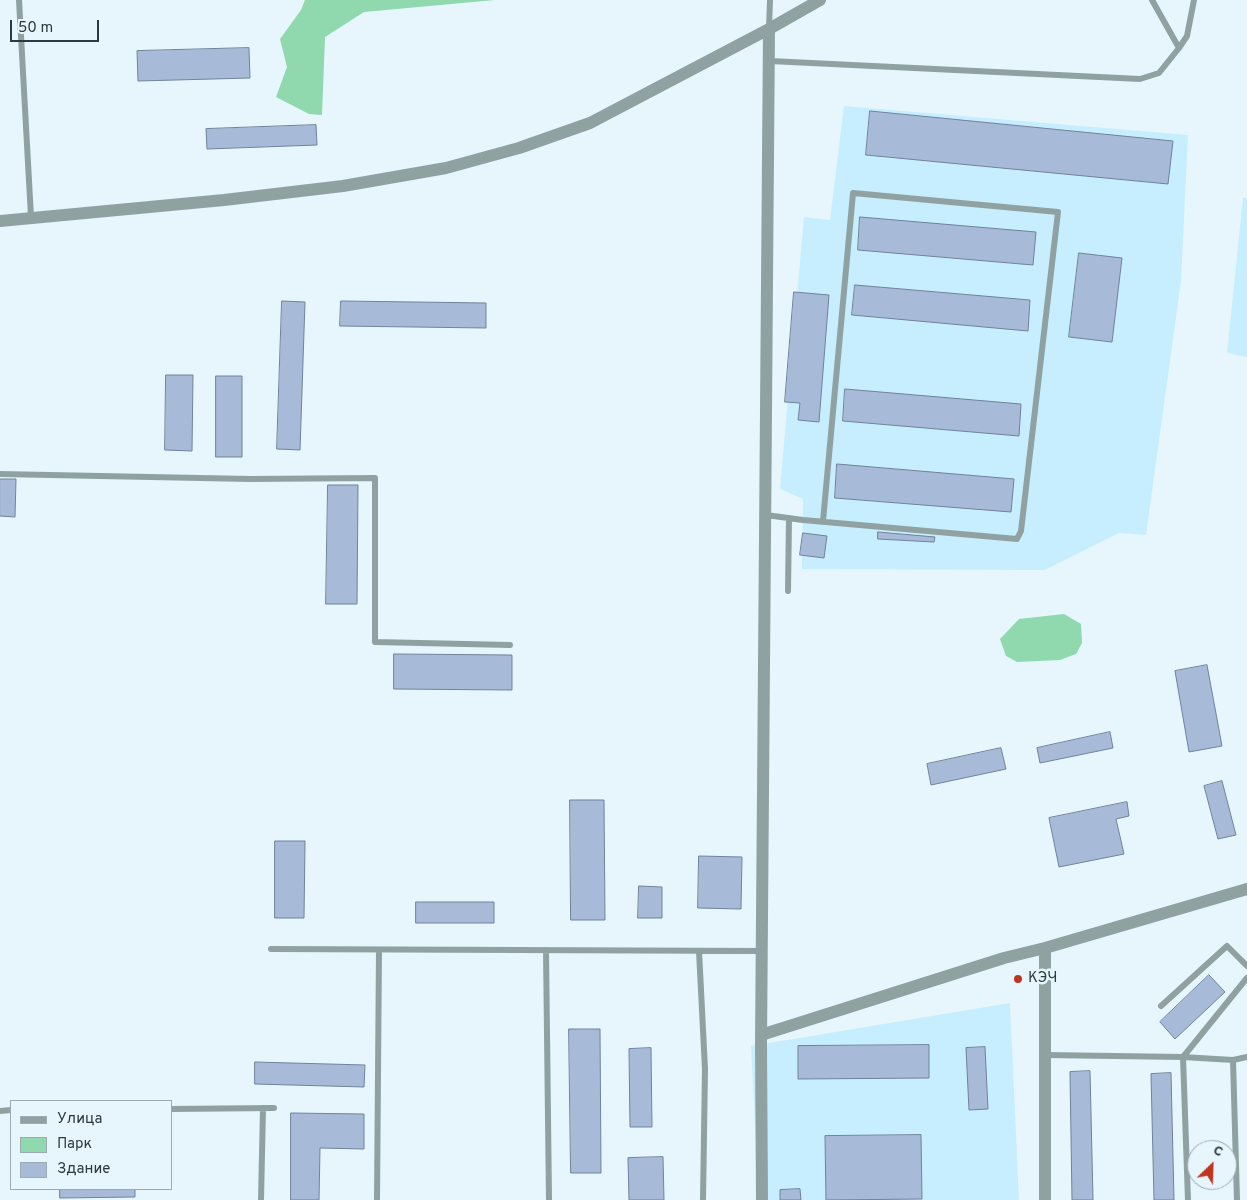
<!DOCTYPE html>
<meta charset="utf-8">
<style>
body{margin:0}
#map{position:relative;width:1247px;height:1200px;overflow:hidden;background:#e6f6fc;font-family:Overpass,sans-serif}
canvas{display:block}
.legend{position:absolute;left:10px;top:1100px;width:162px;height:90px;box-sizing:border-box;background:#e6f6fc;border:1px solid #9babb1;margin:0;padding:6px 9px;list-style:none;font-size:15px;color:#2a3a40}
.legend li{display:flex;align-items:center;gap:10px;height:25px}
.legend b{width:25px;border:1px solid #9babb1}
.north{position:absolute;left:1187px;top:1140px;width:50px;height:50px;box-sizing:border-box;background:#e6f6fc;border:1px solid #9babb1;border-radius:50%;rotate:24deg;font-size:14px;font-weight:700;line-height:20px;text-align:center;color:#2a3a40}
.north::after{content:'';display:block;margin:auto;width:18px;height:22px;background:#c0351f;clip-path:polygon(50% 0,100% 100%,50% 72%,0 100%)}
.scale{position:absolute;left:10px;top:20px;width:89px;height:22px;box-sizing:border-box;border:2px solid #2a3a40;border-top:0;padding-left:6px;font-size:15px;line-height:18px;white-space:nowrap;color:#2a3a40;-webkit-text-stroke:4px #e6f6fc;paint-order:stroke}
</style>
<div id="map">
<canvas width="1247" height="1200"></canvas>
<ul class="legend">
<li><b style="height:6px;background:#8fa2a1"></b>Улица</li>
<li><b style="height:14px;background:#90d8ae"></b>Парк</li>
<li><b style="height:14px;background:#a7bad7"></b>Здание</li>
</ul>
<div class="north">С</div>
<div class="scale">50 m</div>
</div>
<script>
const g = document.querySelector('canvas').getContext('2d');
g.lineJoin = 'round';
function paint(path, color) {
  g.fillStyle = color;
  g.fill(path, 'evenodd');
}
function stroke(path, color, width, dash) {
  g.strokeStyle = color;
  g.lineWidth = width;
  g.lineCap = dash ? 'butt' : 'round';
  g.setLineDash(dash || []);
  g.stroke(path);
}
function write(font, color, halo, rows, align = 'center') {
  g.font = font + ' Overpass,sans-serif';
  g.lineWidth = 5;
  g.setLineDash([]);
  g.textBaseline = 'middle';
  g.strokeStyle = halo;
  g.fillStyle = color;
  for (const [text, x, y, turn = 0] of rows) {
    g.save();
    g.translate(x, y);
    g.rotate((+turn || 0) * Math.PI / 180);
    g.textAlign = isNaN(turn) ? turn : align;
    if (halo) g.strokeText(text, 0, 0);
    g.fillText(text, 0, 0);
    g.restore();
  }
}
const built = new Path2D(`
 M844 106 1188 135 1181 281 1146 535 1119 533 1045 570 802 569 803 499 780 489 804 217 830 220Z
 M1243 198H1247V357L1227 353Z
 M1010 1003 1019 1200H759L751 1046Z`);
const green = new Path2D(`
 M305 0H495L364 12 325 37 322 115 309 114 276 97 287 67 280 39 301 10Z
 M1064 614 1081 624 1082 643 1076 654 1060 660 1017 662 1006 656 1000 639 1019 619Z`);
const building = new Path2D(`
 M249 48 250 78 138 81 137 51Z
 M870 111 1173 141 1168 184 866 155Z
 M316 125 317 145 207 149 206 129Z
 M860 217 1036 232 1033 265 858 250Z
 M1079 253 1122 258 1112 342 1069 337Z
 M855 285 1030 300 1028 331 852 315Z
 M794 292 829 295 819 422 798 420 800 403 785 402Z
 M282 301 305 302 300 450 277 449Z
 M341 301 486 303V328L340 326Z
 M166 375H193L192 451 165 450Z
 M216 376H242V457H216Z
 M845 389 1021 404 1019 436 843 421Z
 M837 464 1014 479 1011 512 835 498Z
 M0 479H16L15 517 0 516Z
 M328 485H358L357 604H326Z
 M878 532 935 537 934 542 878 539Z
 M803 533 827 536 824 558 800 555Z
 M394 654 512 655V690L394 689Z
 M1207 665 1222 746 1189 752 1175 671Z
 M1110 732 1113 748 1040 763 1037 748Z
 M1001 748 1006 769 931 785 927 764Z
 M1222 781 1236 835 1218 839 1204 786Z
 M570 800H604L605 920H571Z
 M1127 802 1129 816 1116 819 1124 854 1059 867 1049 818Z
 M275 841H305L304 918H275Z
 M699 856 742 857 741 909 698 908Z
 M639 886 662 887V918H638Z
 M416 902H494V923H416Z
 M1209 975 1225 992 1175 1039 1160 1022Z
 M569 1029H600L601 1173H571Z
 M929 1045V1078L798 1079V1046Z
 M985 1047 988 1109 969 1110 966 1048Z
 M651 1048 652 1127H630L629 1049Z
 M255 1062 365 1065 364 1087 255 1084Z
 M1090 1071 1093 1200H1072L1070 1072Z
 M1171 1073 1174 1200H1154L1151 1074Z
 M291 1113 364 1114V1149L320 1148 319 1200H291Z
 M921 1135 922 1199 826 1200 825 1136Z
 M663 1157 664 1200H629L628 1158Z
 M60 1189H135V1197L60 1198Z
 M800 1189 801 1200H780V1190Z`);
const service = new Path2D(`
 M19 0 31 217
 M1152 0 1179 48 1187 36 1194 0
 M769 29 770 0
 M770 61 1140 79 1159 73 1179 48
 M0 474 250 479 375 478V642L510 645
 M766 515 803 520 1017 539 1021 531 1058 212 853 193 823 521
 M788 591 789 518
 M271 949 762 951
 M546 950 549 1200
 M699 951 705 1069 703 1200
 M1161 1006 1227 946 1247 966
 M1045 1055 1183 1057 1247 978
 M1233 1060 1237 1200
 M171 1109 274 1108
 M0 1111 11 1110
 M261 1200 263 1108
 M377 1200 379 950
 M1188 1200 1183 1057 1233 1060 1247 1057`);
const minor = new Path2D(`
 M0 221 224 200 343 186 446 168 519 148 590 123 769 29 820 0
 M1045 948V1200
 M761 1035 1004 958 1045 948 1247 889
 M762 1200 761 1044 769 29`);
const markers = [
 [1018,979,5,"#c0351f"]
];
const poiNames = [
 ["КЭЧ",1028,979]
];
paint(built, '#c7eefe');
paint(green, '#90d8ae');
paint(building, '#a7bad7');
stroke(building, '#70829d', 1);
stroke(service, '#8fa2a1', 6);
stroke(minor, '#8fa2a1', 12);
for (const [x, y, r, color] of markers) {
  const dot = new Path2D();
  dot.arc(x, y, r, 0, 2 * Math.PI);
  g.fillStyle = color;
  g.fill(dot);
  stroke(dot, '#e6f6fc', 2);
}
write('15px', '#2a3a40', '#e6f6fc', poiNames, 'left');
</script>
